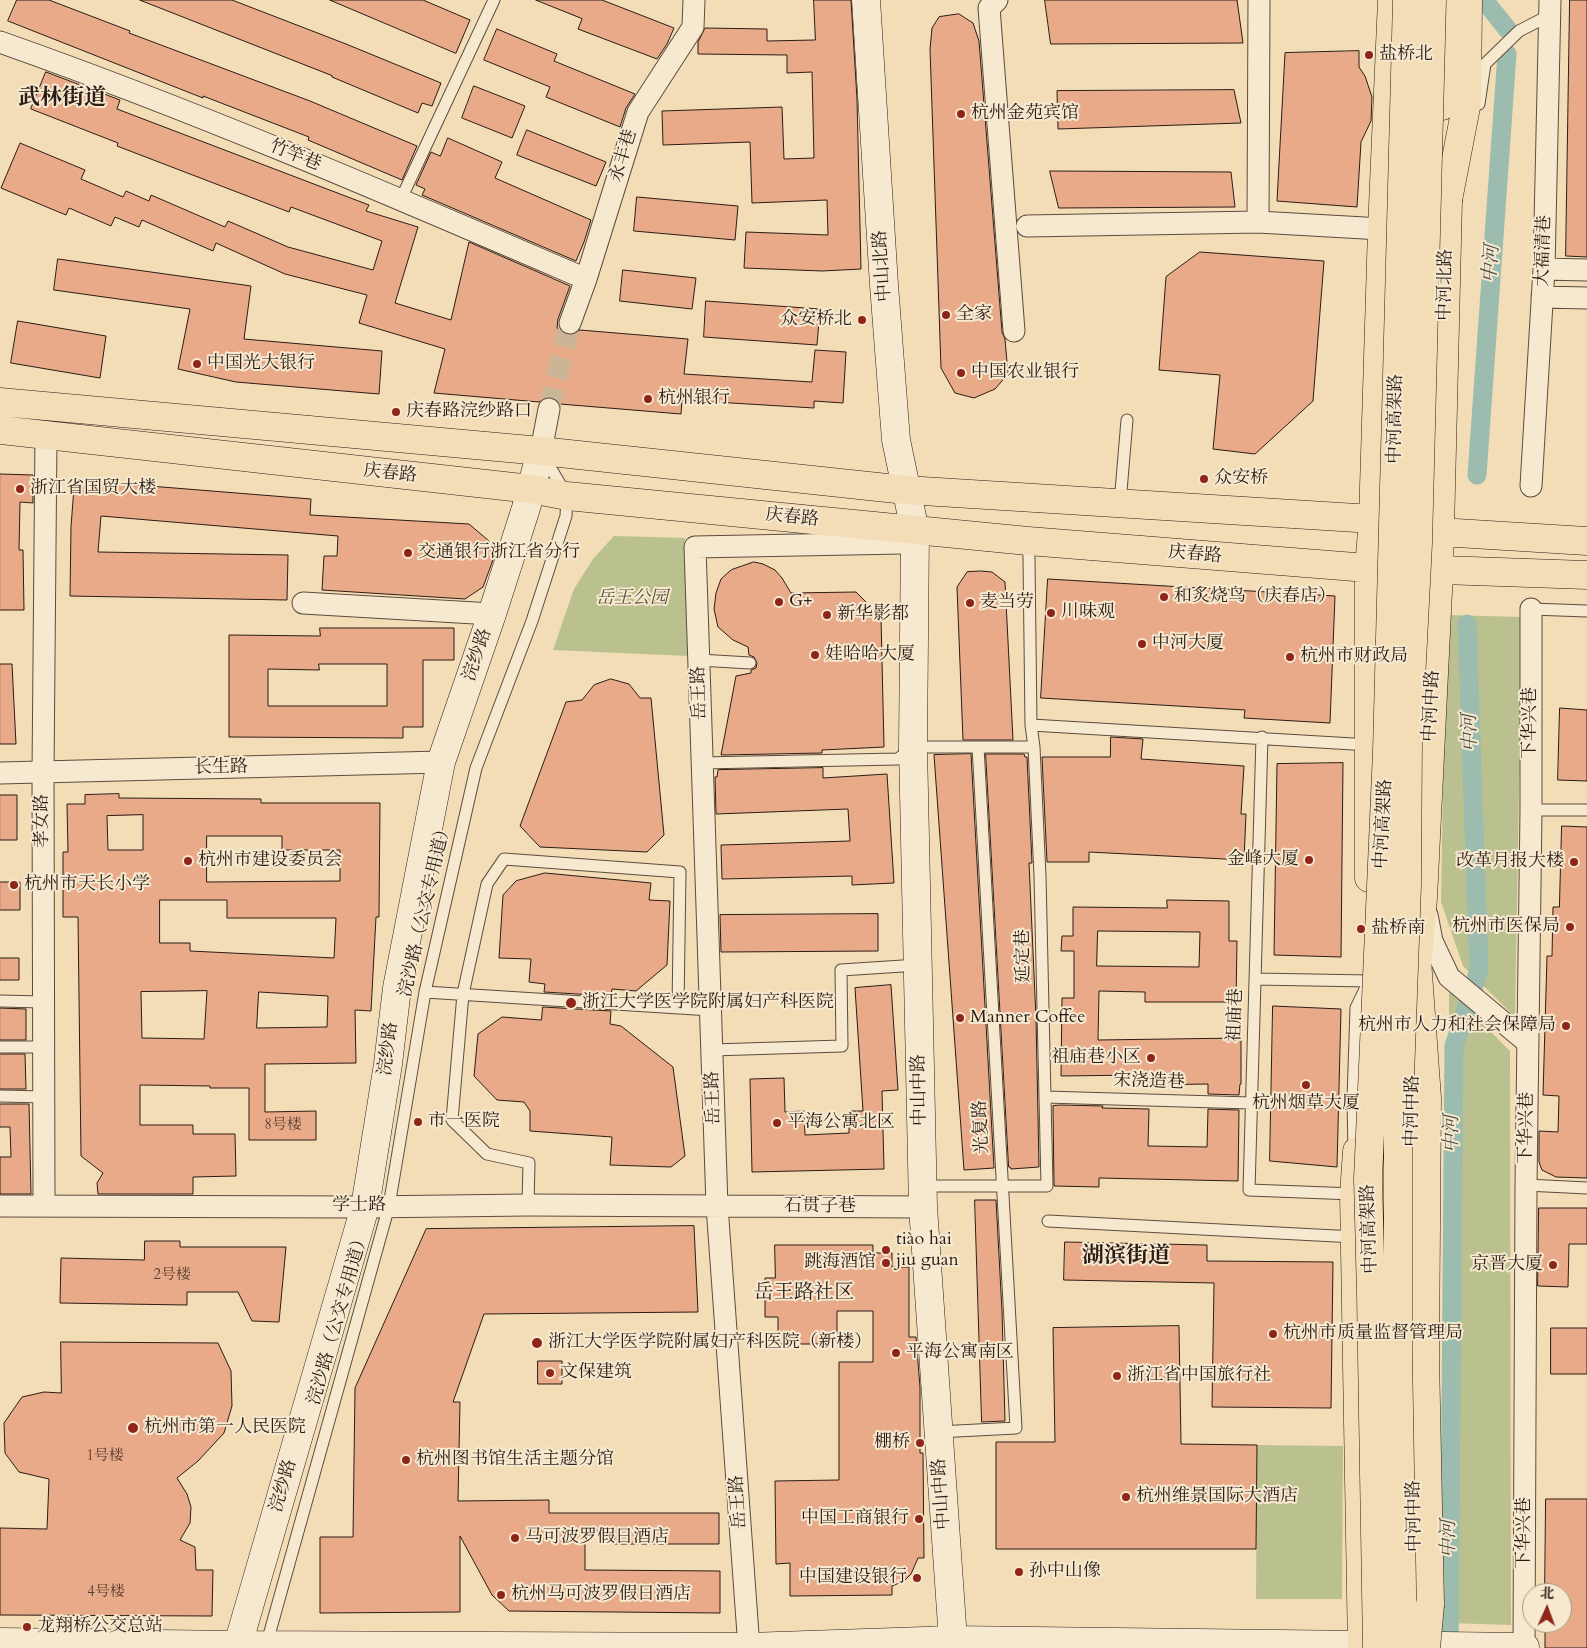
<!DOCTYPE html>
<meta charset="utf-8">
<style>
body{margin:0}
#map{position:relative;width:1587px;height:1648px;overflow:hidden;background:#f2ddb7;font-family:Cardo,"Noto Serif SC",serif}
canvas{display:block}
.north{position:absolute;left:1522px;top:1583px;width:50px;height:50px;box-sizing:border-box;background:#f7e9d0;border:1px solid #a59785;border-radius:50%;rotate:2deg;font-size:14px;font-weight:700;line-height:20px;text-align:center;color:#2b1c15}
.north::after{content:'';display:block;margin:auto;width:18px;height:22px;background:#8f2418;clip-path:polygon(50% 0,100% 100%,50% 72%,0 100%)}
</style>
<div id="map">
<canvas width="1587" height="1648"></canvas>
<div class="north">北</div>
</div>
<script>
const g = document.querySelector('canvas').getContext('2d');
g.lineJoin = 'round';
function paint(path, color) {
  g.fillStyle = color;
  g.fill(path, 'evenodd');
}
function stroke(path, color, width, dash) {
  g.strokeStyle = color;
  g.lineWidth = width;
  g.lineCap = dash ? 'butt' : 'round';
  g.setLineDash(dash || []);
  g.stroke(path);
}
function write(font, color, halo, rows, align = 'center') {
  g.font = font + ' Cardo,"Noto Serif SC",serif';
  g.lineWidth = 4;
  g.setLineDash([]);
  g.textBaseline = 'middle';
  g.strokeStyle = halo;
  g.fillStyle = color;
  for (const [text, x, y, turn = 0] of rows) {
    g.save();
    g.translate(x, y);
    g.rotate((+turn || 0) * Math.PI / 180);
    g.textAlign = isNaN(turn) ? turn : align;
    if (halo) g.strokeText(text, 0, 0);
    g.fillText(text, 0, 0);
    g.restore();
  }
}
const green = new Path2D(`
 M614 536 685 538 689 656 553 650 574 589 593 559Z
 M1446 615 1522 617 1515 1017 1463 966 1441 902Z
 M1449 990 1510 1051 1511 1625 1450 1623Z
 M1257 1445 1343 1446 1342 1599H1256Z`);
const canal = new Path2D(`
 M1484 0 1508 30
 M1477 475 1507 54
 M1449 1648 1454 1046 1479 970 1467 624`);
const building = new Path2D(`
 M17 0H49L130 31 129 33 310 101 417 146 402 180 308 140 309 137 203 96V98L8 21Z
 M140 0H232L346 44 441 83 432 106 422 103 418 113 332 77V76Z
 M330 0H423L470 20 456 53Z
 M536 0H602L674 28 667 44 657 59 578 29 582 19Z
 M814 0H851L857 99 861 269 822 271 744 268 746 232 828 235 827 200 752 203 750 142 663 145 662 111 782 107 784 159 814 158 812 72 787 73V55L698 54V42L705 28 767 29V41L815 40Z
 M1045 0H1237L1243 43 1051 44Z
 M1570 0H1587V257L1566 256Z
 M959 14 973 23 979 41 1002 332 1005 339 1008 374 995 389 974 398 955 393 941 368 930 49 932 28 939 17Z
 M497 29 557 54 554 61 635 94 626 108 620 127 546 97 550 87 484 60Z
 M1359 51V67L1365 76 1372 97 1371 121 1361 142 1357 207 1277 201 1285 53Z
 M46 72 120 100 117 109 369 205 366 211 418 227 395 303 451 320 469 242 570 286 558 319 557 328 565 335H573L580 330 688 339 684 374 812 382 815 350 846 352 843 403 814 401V408L682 400 681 414 560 404 557 399 551 397H544L539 402 434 393 445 349 359 323 367 295 285 274 216 243 213 251 142 220 139 227 115 217 111 226 69 208 66 215 1 188 20 143 85 170 81 179 123 197 126 191 149 201 151 195 225 227 228 221 288 247 373 270 382 241 291 207 289 212 117 146 118 143 31 109Z
 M474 86 525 106 512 138 462 118Z
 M1234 90 1241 123 1058 129 1057 91Z
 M527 130 606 162 596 186 517 155Z
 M448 138 502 162 495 178 591 220 584 242 576 261 422 195 425 189 416 185 431 152 440 156Z
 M1050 171 1231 172 1235 207 1059 208Z
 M637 197 738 206 735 240 634 231Z
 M1200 252 1324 261 1313 401 1255 454 1213 449 1220 375 1159 370 1166 277Z
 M58 259 251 286 244 339 382 351 379 394 236 382 178 369 190 309 54 290Z
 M623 270 696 278 692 309 620 301Z
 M706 301 820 309 817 345 704 337Z
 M18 321 106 336 100 378 11 363Z
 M0 474 33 475V503L20 502 19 550H23L24 610H0Z
 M75 480 311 499 310 515 469 524 489 541 493 560 483 587 465 599 322 590 324 556H337L338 536 101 516 98 552 288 555 287 600 70 596 71 527Z
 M754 562 763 564 775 570 782 578 791 593 856 592 881 617 884 747 822 750V753L721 755 736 676 751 673V670L756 668 757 663 754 657 749 655 748 647 733 640 718 627 714 609 716 593 721 579 731 570Z
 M981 571 992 572 1005 582 1013 740H963L957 587 967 572Z
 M1048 579 1335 596 1330 723 1244 718 1245 710 1041 698Z
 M320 628H454V660H423V727H403V738L229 737V635L320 636ZM319 664H387V706H268V669L319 670Z
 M0 664H12L16 744H0Z
 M611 679 629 684 640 698H651L664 835 647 852 540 847 520 826 566 702 582 700 594 685Z
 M1560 708 1587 710V781L1558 780Z
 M1111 737 1143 739 1141 759 1244 766 1241 814H1246L1244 860 1089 852V862H1047L1042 757H1110Z
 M971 754 994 1168 964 1170 934 755Z
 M986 754H1024L1025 757H1027L1032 863H1029L1036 1018 1039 1167 1011 1169 1010 1167H1009Z
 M1343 763 1341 957 1274 955 1277 764Z
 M823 768V778L887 774 894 883 852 885V876L722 879 721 845 850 841 848 809 716 814 715 777H717L718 770Z
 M119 794V798L261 799V803H380L379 917H376L371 1011 355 1010 356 1063 265 1064V1112L316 1111V1140H249V1088H210V1086L140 1085V1125H193V1134H235L236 1176 193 1177V1194H98L97 1183 103 1173 81 1156 78 917H63V852H68L67 804H85V795ZM143 815V850H108L107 816ZM207 836H282V850H340V881L207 882ZM160 900H227V918H336L334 958 190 951V943H160ZM207 991 204 1039 142 1038 141 992ZM259 992 328 996 327 1027 257 1028Z
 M0 795H17V840H0Z
 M1562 826 1587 827V1178L1556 1177 1542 1170 1539 1162V1131L1558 1132 1559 1096 1543 1095 1547 956H1552L1553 907H1559Z
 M545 873 651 883 649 900 670 901 667 965 636 991 612 989 611 996 544 992 545 984 529 982 531 959 499 958 503 895 516 881Z
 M0 882H20V910H0Z
 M1167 900 1229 901V941H1237L1236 1002H1145V992L1099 991 1098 1040 1241 1038V1084H1240L1239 1095 1208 1094V1084L1140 1085 1139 1075 1061 1076 1062 998H1074V951H1061L1062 936H1073V907L1167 908ZM1098 931 1200 932 1199 967 1097 966Z
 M878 914V951L721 952 720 915Z
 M0 958H19V980H0Z
 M891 985 898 1090 882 1091 884 1169 752 1172 750 1079 784 1078 785 1112 804 1111 805 1135 849 1133V1111H863L855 988Z
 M1273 1006 1341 1009 1337 1167 1270 1161Z
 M543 1007 611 1011 610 1024 621 1026 673 1067 685 1156 671 1167 610 1165 612 1137 530 1131V1111L524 1102 497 1100 474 1076 478 1034 502 1017 541 1020Z
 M0 1008 26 1009V1040H0Z
 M0 1054H25L26 1089H0Z
 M0 1104H29L31 1194H0V1157H11L10 1127H0Z
 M1061 1105 1103 1106 1102 1108 1149 1109 1148 1146 1207 1147 1208 1109 1239 1110 1238 1181 1099 1178V1187L1054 1186 1053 1106Z
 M975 1200H996L1002 1311 1005 1421 982 1422Z
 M1539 1208H1587V1244H1569L1568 1287 1538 1286Z
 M694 1226 698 1312 484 1314 453 1402H460L458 1501 549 1500V1513H719V1544H614V1531H585V1570L720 1571V1613L509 1611 492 1595 460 1536V1612L320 1613V1537H353L355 1388 426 1229Z
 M145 1241H180V1247H286L279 1322 252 1321 238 1292H187V1305L60 1303 61 1258 144 1260Z
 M1065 1242 1207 1245V1261L1333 1262 1331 1408 1212 1407 1214 1283 1064 1280Z
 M775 1245H873V1253H892V1267H909V1337H916L920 1387V1453H923L924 1558H918L911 1574 904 1581 892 1586V1595L790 1596V1563L776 1564 775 1481 839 1480V1362H873V1311H837V1344H778V1317H765V1278H775Z
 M1179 1326 1181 1444 1257 1445 1256 1549H996V1442H1055L1053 1328Z
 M1551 1328H1587V1374H1551Z
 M61 1342 218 1343 231 1371 232 1406 224 1433 198 1461 177 1478 187 1494 191 1507 190 1523 180 1540 195 1547 196 1570H213L212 1616 0 1615V1528L47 1529 49 1479 19 1472 5 1453 4 1423 22 1397 44 1392 61 1393Z
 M538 1361H562V1384H538Z
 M1546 1499H1587V1648H1545V1623H1562V1593H1545Z`);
const streetTunnel = new Path2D(`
 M549 409 570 323`);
const lane = new Path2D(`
 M1479 104 1485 64 1519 31 1550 15
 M401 199 494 0
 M1120 503 1127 420
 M1028 541 1029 558 1031 725 1370 745
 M1531 609 1587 611
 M699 660 750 663
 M1262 737 1249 1190 1354 1194
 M702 763 898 759 913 747H1034
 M1531 810H1587
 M1255 979 1369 981 1356 1008 1353 1099 1354 1153
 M425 992 711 1010
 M0 1001 43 1002
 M0 1047H43
 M712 1050 842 1046 841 970 918 965
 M0 1096 44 1097
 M1045 1097 1251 1103
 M1526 1185 1587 1188
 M922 1186H1047L1040 876 1034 747 1031 725
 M528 1205 529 1163 487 1154 452 1120 463 994 487 884 504 859 680 872 678 1008
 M1048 1221 1355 1237
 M938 1432 1016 1428 978 747
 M266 1646 389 1206 425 992 476 768 532 621 566 516 567 496 543 455`);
const street = new Path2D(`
 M997 0 989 8 1014 331
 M0 42C199 112 393 196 586 279
 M1258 222 1259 0
 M1027 226 1258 222 1382 229
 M1544 269 1587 270
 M1542 297 1587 298
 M570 323 586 279 638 112 693 27 694 0
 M541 451 549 409
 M1531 486 1544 269 1550 0
 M303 603 492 614
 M0 773 441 762
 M1427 915 1432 941 1449 977 1528 1043
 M0 1206 365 1207 528 1205 923 1207
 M44 1206 43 773 46 435
 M749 1648 717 1206 695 547 902 543 915 531
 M1524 1648 1526 1185 1531 810V609`);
const secondary = new Path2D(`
 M866 0 884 285 896 440 915 531 913 747 923 1207 953 1640
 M0 1642 238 1645 749 1647 953 1640 1525 1647
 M237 1648 365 1207 388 1064 397 988 441 762 492 614 526 508 541 451`);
const primary = new Path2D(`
 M1442 106 1447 0
 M0 402 541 451 906 490 1373 519 1440 532 1587 541
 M0 430 531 489 567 496 1028 541 1355 567 1587 575
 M1369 878V568L1373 519 1382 229 1392 0
 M1416 979 1423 898 1439 571 1448 200 1443 176
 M1357 1151 1354 1194 1362 1648
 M1412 1299 1413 1087`);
const highway = new Path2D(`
 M1448 200 1467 102 1468 0
 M1417 960 1427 1098 1425 1356 1430 1605`);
const highwayBridge = new Path2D(`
 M1377 1648 1371 1295 1368 1179 1387 751 1407 0
 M1403 1648 1398 1351V1131L1407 885 1408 739 1418 543 1432 0
 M1426 1648 1430 1605`);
const markers = [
 [1369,55,5,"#8f2418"],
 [961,114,5,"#8f2418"],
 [946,315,5,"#8f2418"],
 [862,320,5,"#8f2418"],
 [197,364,5,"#8f2418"],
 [961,373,5,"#8f2418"],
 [648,399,5,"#8f2418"],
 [396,412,5,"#8f2418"],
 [1204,479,5,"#8f2418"],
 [20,489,5,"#8f2418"],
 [408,553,5,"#8f2418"],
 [1164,597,5,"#8f2418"],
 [779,602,5,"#8f2418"],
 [970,603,5,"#8f2418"],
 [1051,613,5,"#8f2418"],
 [827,615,5,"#8f2418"],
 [1142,644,5,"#8f2418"],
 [815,655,5,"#8f2418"],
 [1290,657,5,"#8f2418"],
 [1309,860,5,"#8f2418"],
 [188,861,5,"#8f2418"],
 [1574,862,5,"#8f2418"],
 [14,885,5,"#8f2418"],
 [1570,927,5,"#8f2418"],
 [1361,929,5,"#8f2418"],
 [571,1003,6,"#8f2418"],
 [960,1018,5,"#8f2418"],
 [1566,1026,5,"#8f2418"],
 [1151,1058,5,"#8f2418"],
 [1306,1085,5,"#8f2418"],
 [418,1122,5,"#8f2418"],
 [777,1123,5,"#8f2418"],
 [886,1250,5,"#8f2418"],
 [886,1263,5,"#8f2418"],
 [1553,1265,5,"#8f2418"],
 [1273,1334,5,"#8f2418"],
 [537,1343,6,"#8f2418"],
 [896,1353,5,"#8f2418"],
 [550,1373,5,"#8f2418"],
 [1117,1376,5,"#8f2418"],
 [133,1428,6,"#8f2418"],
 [920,1443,5,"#8f2418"],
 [406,1460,5,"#8f2418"],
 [1126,1497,5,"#8f2418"],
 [919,1519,5,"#8f2418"],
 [515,1538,5,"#8f2418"],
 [1019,1572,5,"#8f2418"],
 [917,1578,5,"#8f2418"],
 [501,1595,5,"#8f2418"],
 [27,1627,5,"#8f2418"]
];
const numberNames = [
 ["8号楼",283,1126],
 ["2号楼",172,1276],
 ["1号楼",105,1457],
 ["4号楼",106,1593]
];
const poiNames = [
 ["盐桥北",1379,55],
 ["杭州金苑宾馆",971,114],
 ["全家",956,315],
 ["众安桥北",852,320,"right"],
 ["中国光大银行",207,364],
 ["中国农业银行",971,373],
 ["杭州银行",658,399],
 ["庆春路浣纱路口",406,412],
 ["众安桥",1214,479],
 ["浙江省国贸大楼",30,489],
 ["交通银行浙江省分行",418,553],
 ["和炙烧鸟（庆春店）",1174,597],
 ["G+",789,602],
 ["麦当劳",980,603],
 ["川味观",1061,613],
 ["新华影都",837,615],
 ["中河大厦",1152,644],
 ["娃哈哈大厦",825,655],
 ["杭州市财政局",1300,657],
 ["金峰大厦",1299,860,"right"],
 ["杭州市建设委员会",198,861],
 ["改革月报大楼",1564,862,"right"],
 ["杭州市天长小学",24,885],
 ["杭州市医保局",1560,927,"right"],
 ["盐桥南",1371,929],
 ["浙江大学医学院附属妇产科医院",582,1003],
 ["Manner Coffee",970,1018],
 ["杭州市人力和社会保障局",1556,1026,"right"],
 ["祖庙巷小区",1141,1058,"right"],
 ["杭州烟草大厦",1306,1104,"center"],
 ["市一医院",428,1122],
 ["平海公寓北区",787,1123],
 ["tiào hai",896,1240],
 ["jiu guan",896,1261],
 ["跳海酒馆",876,1263,"right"],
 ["京晋大厦",1543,1265,"right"],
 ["杭州市质量监督管理局",1283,1334],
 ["浙江大学医学院附属妇产科医院（新楼）",548,1343],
 ["平海公寓南区",906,1353],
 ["文保建筑",560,1373],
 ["浙江省中国旅行社",1127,1376],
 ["杭州市第一人民医院",144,1428],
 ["棚桥",910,1443,"right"],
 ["杭州图书馆生活主题分馆",416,1460],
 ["杭州维景国际大酒店",1136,1497],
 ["中国工商银行",909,1519,"right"],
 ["马可波罗假日酒店",525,1538],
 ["孙中山像",1029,1572],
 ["中国建设银行",907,1578,"right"],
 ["杭州马可波罗假日酒店",511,1595],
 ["龙翔桥公交总站",37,1627]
];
const streetNames = [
 ["竹竿巷",295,156,22],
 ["永丰巷",624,156,-73],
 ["大福清巷",1544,251,-88],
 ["中山北路",883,266,-94],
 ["中河北路",1446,285,-89],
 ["中河高架路",1396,419,-89],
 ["庆春路",390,474,6],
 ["庆春路",792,518,6],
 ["庆春路",1195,555,5],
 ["浣纱路",478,655,-71],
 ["岳王路",700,693,-92],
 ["中河中路",1432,706,-87],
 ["下华兴巷",1531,723,-90],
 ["长生路",221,768,-1],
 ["孝女路",43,821,-90],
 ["中河高架路",1384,824,-87],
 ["浣沙路（公交专用道）",426,909,-77],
 ["延定巷",1024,956,-91],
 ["祖庙巷",1236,1015,-88],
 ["浣纱路",389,1049,-83],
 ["宋浇造巷",1149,1082,2],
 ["中山中路",920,1090,-91],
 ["岳王路",714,1098,-92],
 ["中河中路",1413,1111,-89],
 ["光复路",982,1127,-93],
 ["下华兴巷",1527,1128,-89],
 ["学士路",359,1206],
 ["石贯子巷",820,1207],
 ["中河高架路",1370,1229,-92],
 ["浣沙路（公交专用道）",339,1318,-74],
 ["浣纱路",284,1486,-74],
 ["中山中路",942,1494,-94],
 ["岳王路",739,1502,-94],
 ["中河中路",1415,1516,-91],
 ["下华兴巷",1525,1533,-90]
];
const parkNames = [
 ["岳王公园",632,599]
];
const waterNames = [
 ["中河",1492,264,-86],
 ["中河",1471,733,-92],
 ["中河",1453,1134,-90],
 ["中河",1450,1539,-90]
];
const quarterNames = [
 ["岳王路社区",804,1293]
];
const districtNames = [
 ["武林街道",62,99],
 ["湖滨街道",1126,1257]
];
paint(green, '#bac18e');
stroke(canal, '#9bbcaf', 19);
paint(building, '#e8aa89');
stroke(building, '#2b1c15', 1);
stroke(streetTunnel, '#cab697', 21, [21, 11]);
stroke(lane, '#5d4c3e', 13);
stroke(street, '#5d4c3e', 23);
stroke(secondary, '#2b1c15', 29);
stroke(primary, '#2b1c15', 29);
stroke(highway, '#2b1c15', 29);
stroke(lane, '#f7e9d0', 11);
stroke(street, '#f7e9d0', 21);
stroke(secondary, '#f7e9d0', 28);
stroke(primary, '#f2ddb7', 28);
stroke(highway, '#f2ddb7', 28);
stroke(highwayBridge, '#2b1c15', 29, []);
stroke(highwayBridge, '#f2ddb7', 28);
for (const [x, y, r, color] of markers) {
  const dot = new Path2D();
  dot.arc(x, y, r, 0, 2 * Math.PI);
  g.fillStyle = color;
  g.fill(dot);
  stroke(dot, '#f7e9d0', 2);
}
write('15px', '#5a4032', null, numberNames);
write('18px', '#2b1c15', '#f7e9d0', poiNames, 'left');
write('18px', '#2b1c15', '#f7e9d0', streetNames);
write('italic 18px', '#564e39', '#f7e9d0', parkNames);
write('italic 19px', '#4d4c43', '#f7e9d0', waterNames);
write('20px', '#2b1c15', '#f7e9d0', quarterNames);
write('bold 22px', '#2b1c15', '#f7e9d0', districtNames);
</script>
